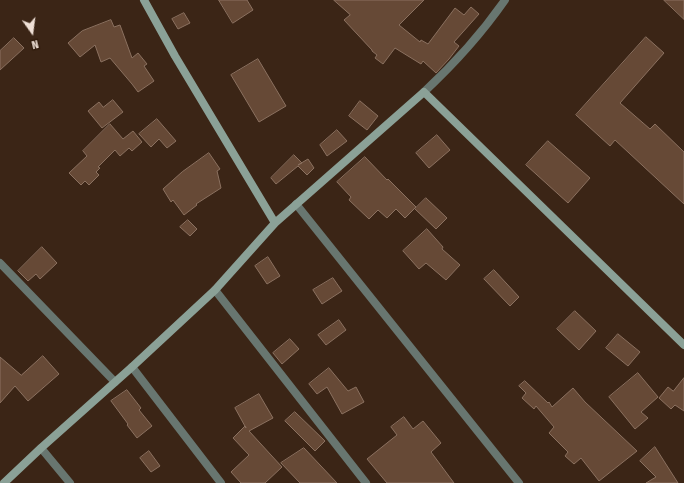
<!DOCTYPE html>
<style>
body{margin:0}
#map{position:relative;width:684px;height:483px;overflow:hidden;background:#3b2516;font-family:"Fira Sans Condensed",sans-serif}
canvas{display:block}
.north{position:absolute;left:12px;top:12px;width:40px;height:40px;-webkit-text-stroke:3px #301b0c;paint-order:stroke;rotate:166deg;font-size:11px;font-weight:700;line-height:16px;text-align:center;color:#efe0d6}
.north::after{content:'';display:block;margin:auto;width:14px;height:18px;background:#efe0d6;clip-path:polygon(50% 0,100% 100%,50% 72%,0 100%)}
</style>
<div id="map">
<canvas width="684" height="483"></canvas>
<div class="north">N</div>
</div>
<script>
const g = document.querySelector('canvas').getContext('2d');
g.lineJoin = 'round';
function paint(path, color) {
  g.fillStyle = color;
  g.fill(path, 'evenodd');
}
function stroke(path, color, width, dash) {
  g.strokeStyle = color;
  g.lineWidth = width;
  g.lineCap = dash ? 'butt' : 'round';
  g.setLineDash(dash || []);
  g.stroke(path);
}
const building = new Path2D(`
 M219 0H247L253 10 233 23Z
 M334 0H424L399 25 420 42 421 40 428 44 455 8 464 15 471 7 479 14 454 42 459 46 449 59 436 73 423 61 421 64 395 48 383 64 375 58 377 55 372 51V50L344 20 350 15Z
 M664 0H684V19Z
 M184 13 190 23 178 29 172 19Z
 M111 20 114 27 120 25 132 58 138 53 147 64 144 66 154 81 138 92 132 84 110 58 101 62 95 45 80 57 68 43 82 31Z
 M646 37 664 53 620 103 650 129 655 124 684 152V204L615 140 610 146 576 115Z
 M14 38 24 48 0 70V51Z
 M258 59 286 106 259 122 231 75Z
 M113 100 123 112 102 128 88 111 99 102 103 107Z
 M360 101 378 116 367 130 349 116Z
 M157 119 176 141 167 148 159 139 151 147 139 134Z
 M110 124 123 139 133 131 142 142 132 151 129 148 120 156 115 150 98 167 100 168 96 172 99 175 89 185 85 181 81 185 69 173 87 156 83 151Z
 M337 130 347 141 327 156 320 145Z
 M437 135 450 150 429 168 416 153Z
 M548 141 590 178 568 203 526 165Z
 M209 153 220 169 217 171 221 188 196 204 197 205 184 215 173 200 171 202 163 189 182 172Z
 M294 155 302 163 298 165 308 159 314 168 307 175 298 166 276 184 271 178Z
 M365 157 387 180 388 179 416 207 405 218 396 209 387 218 378 210 369 219 349 200 351 197 337 182Z
 M426 198 447 218 436 229 415 209Z
 M188 220 197 229 190 236 180 227Z
 M427 229 443 247 442 249 460 265 446 280 426 263 419 269 403 251Z
 M42 247 57 263 40 279 36 274 28 281 18 271Z
 M268 257 280 276 267 284 255 266Z
 M494 270 519 297 510 306 484 279Z
 M333 278 342 291 322 304 313 290Z
 M575 311 596 331 579 350 557 329Z
 M339 320 346 330 326 345 318 335Z
 M618 334 640 352 628 366 606 348Z
 M290 339 299 349 282 364 273 353Z
 M43 356 59 374 28 401 15 386 0 403V357L21 375Z
 M329 368 348 391 356 387 364 402 342 414 327 387 317 394 309 384Z
 M638 373 658 397 641 412 648 418 635 429 609 397Z
 M684 378V411L675 405 671 409 659 398 668 387 673 391Z
 M525 381 548 403 549 402 552 407 573 388 585 402 637 451 599 481 581 458 574 464 565 456 568 452 549 433 554 427 536 406 534 409 522 398 526 393 519 386Z
 M127 390 141 408 139 410 152 426 137 438 127 425 128 424 111 401Z
 M259 394 273 418 249 431 282 467 265 483H241L231 472 249 455 233 438 245 426 246 428 235 408Z
 M295 412 325 441 315 451 285 421Z
 M404 417 413 429 423 421 441 443 431 452 454 483H387L367 459 397 435 391 427Z
 M655 447 678 483H646L656 477 640 461Z
 M304 448 337 483H300L281 463Z
 M149 451 160 466 151 472 140 458Z`);
const street = new Path2D(`
 M424 92C453 65 482 33 505 0
 M296 204 519 483
 M0 263 115 382
 M215 290 366 483
 M132 367 221 483
 M41 448 70 483`);
const secondary = new Path2D(`
 M144 0 175 56 275 223
 M4 483 41 448 132 367 215 290 275 223 424 92 684 345`);
paint(building, '#664936');
stroke(building, '#8b7160', 1);
stroke(street, '#687670', 8);
stroke(secondary, '#8ba197', 8);
</script>
